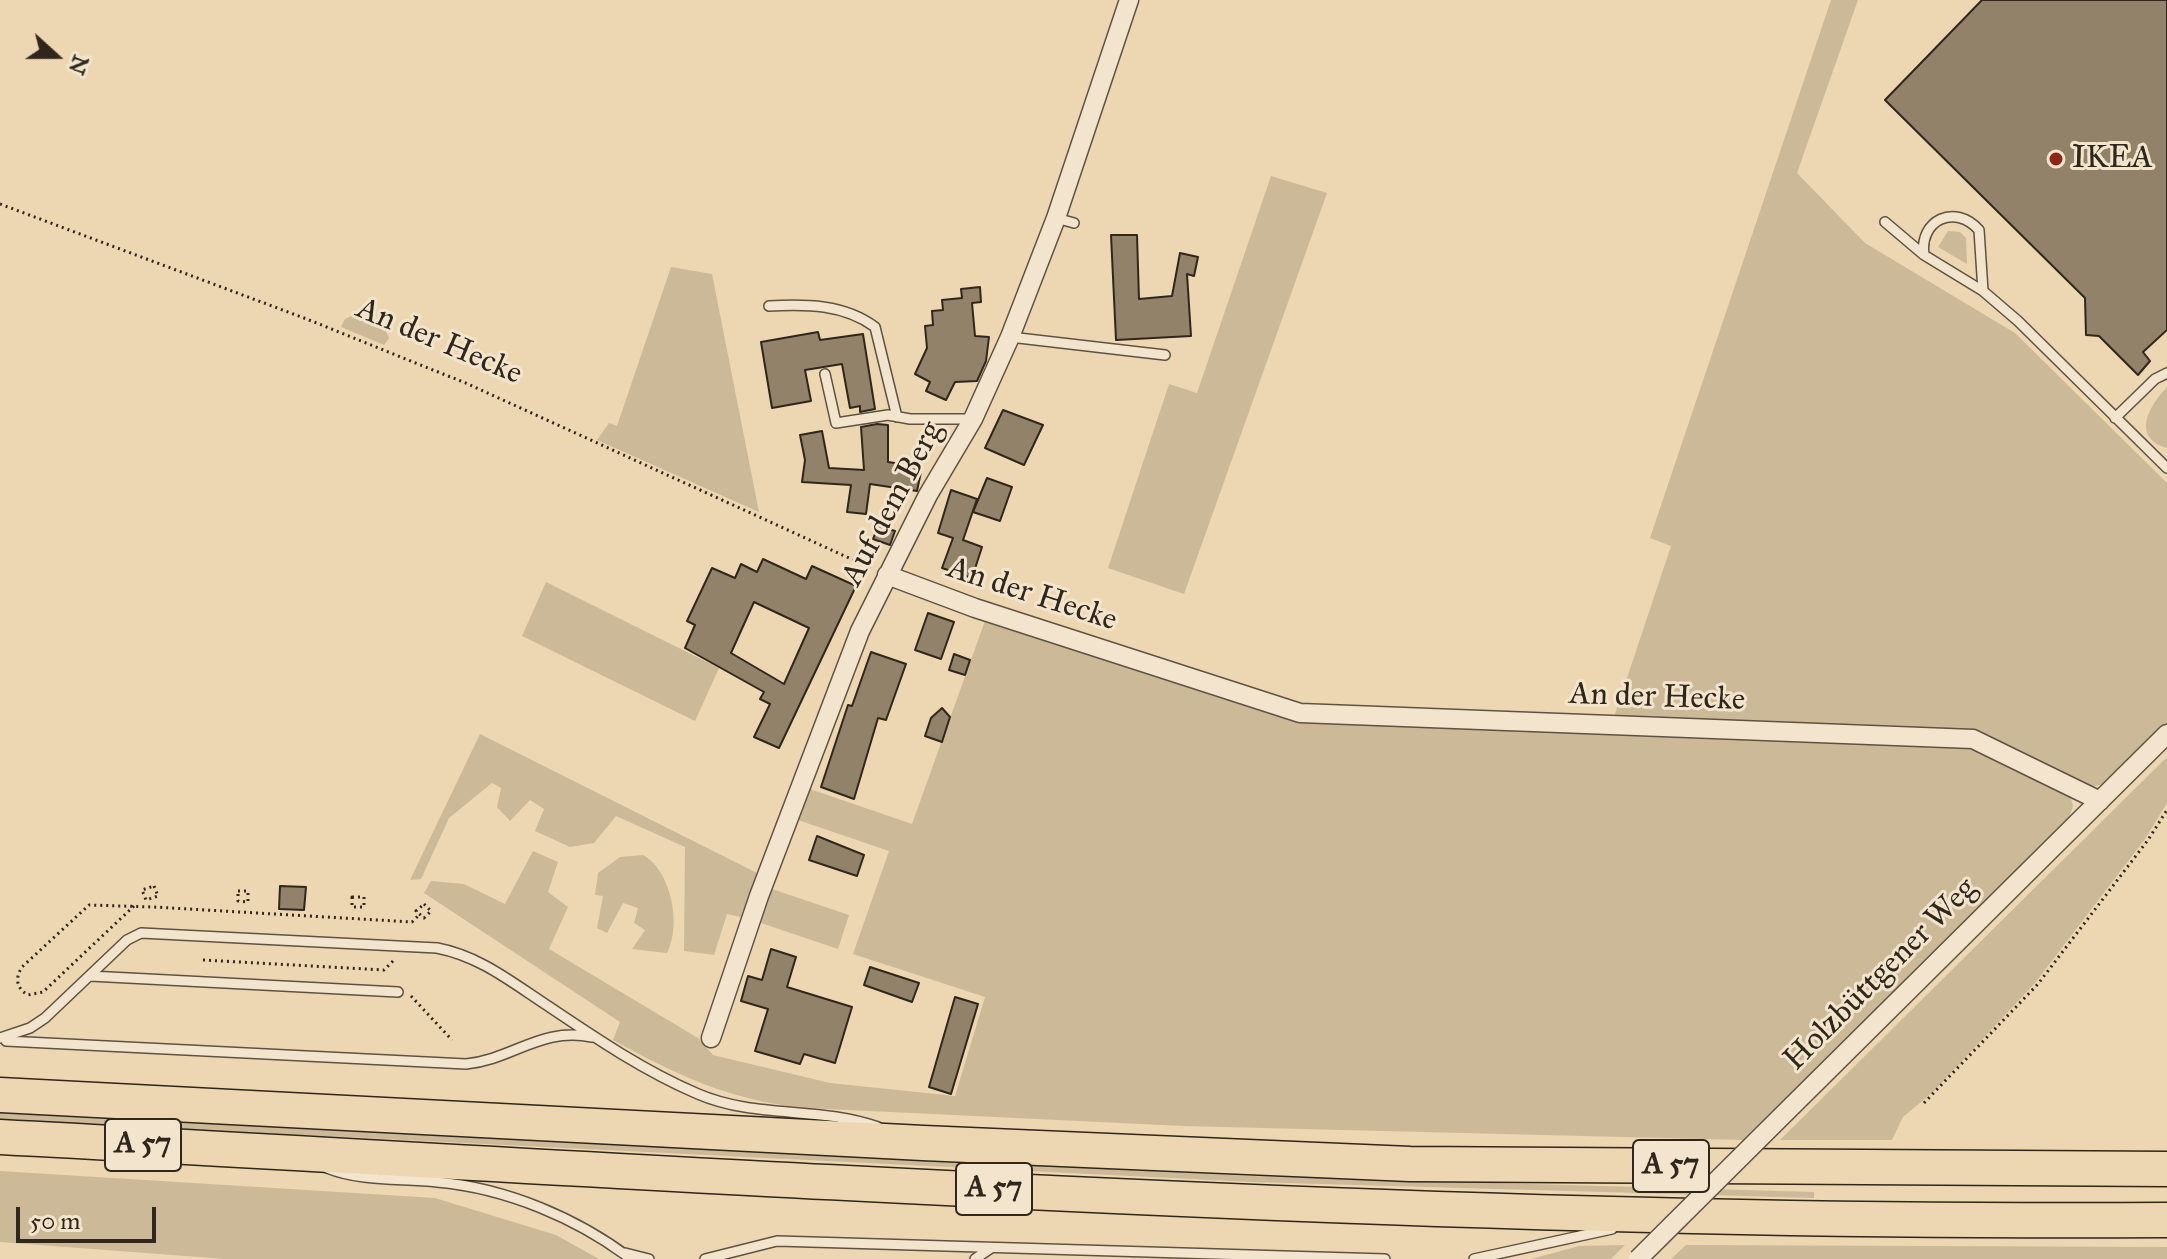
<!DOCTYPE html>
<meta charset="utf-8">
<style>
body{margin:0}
#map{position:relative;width:2167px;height:1259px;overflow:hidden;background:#ecd7b2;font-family:"IM FELL Great Primer",serif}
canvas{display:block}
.north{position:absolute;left:16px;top:16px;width:80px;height:80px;-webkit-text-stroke:6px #f3e5cd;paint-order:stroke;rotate:111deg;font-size:22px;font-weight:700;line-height:32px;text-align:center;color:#30261c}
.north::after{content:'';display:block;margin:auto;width:28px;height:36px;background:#30261c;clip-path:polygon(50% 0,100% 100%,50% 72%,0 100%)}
.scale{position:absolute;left:16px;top:1207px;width:140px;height:36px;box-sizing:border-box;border:4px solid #30261c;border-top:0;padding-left:10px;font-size:24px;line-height:28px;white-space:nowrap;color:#30261c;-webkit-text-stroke:6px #f3e5cd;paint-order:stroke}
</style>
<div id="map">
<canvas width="2167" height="1259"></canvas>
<div class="north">N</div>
<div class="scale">50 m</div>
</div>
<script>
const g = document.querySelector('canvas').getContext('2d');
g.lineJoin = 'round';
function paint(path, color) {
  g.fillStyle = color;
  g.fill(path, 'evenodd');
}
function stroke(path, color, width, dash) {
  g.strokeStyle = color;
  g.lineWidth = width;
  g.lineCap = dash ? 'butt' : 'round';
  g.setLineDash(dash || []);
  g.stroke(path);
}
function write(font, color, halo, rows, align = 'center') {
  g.font = font + ' "IM FELL Great Primer",serif';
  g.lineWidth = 6;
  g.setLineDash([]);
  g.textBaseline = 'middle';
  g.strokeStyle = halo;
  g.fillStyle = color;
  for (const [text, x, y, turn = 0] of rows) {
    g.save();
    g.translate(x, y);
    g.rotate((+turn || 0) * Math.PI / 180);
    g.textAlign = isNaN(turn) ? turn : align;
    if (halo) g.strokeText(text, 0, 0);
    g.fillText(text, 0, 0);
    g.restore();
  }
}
const green = new Path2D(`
 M1831 0H1858L1797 173 1865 243 2015 333 2167 483V723L2104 784 2090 787 1993 741 1613 720 1671 546 1650 538Z
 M1271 176 1327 193 1184 594 1108 568 1169 384 1197 393Z
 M1948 231 1960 232 1966 238 1967 264 1938 247Z
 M671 267 712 274 759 512 597 440 609 423 617 426Z
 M355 314C373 318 383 321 389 338L384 345 341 327 345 319Z
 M2167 387V448C2130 437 2150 405 2167 387Z
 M546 582 719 668 695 721 522 636Z
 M986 618 1288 719 1977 747 2070 795 2073 806 2069 818 1743 1140 1183 1126 807 1108C734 1102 676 1075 613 1040L620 1022 424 893 431 881 464 884 505 904 533 851 558 862 548 892 568 907 549 949 698 1038 713 1055 830 1083 955 1096 985 997 853 954 889 851 792 818 804 787 912 824Z
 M480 734 759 874 745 918 727 914 714 955 684 951 685 847 616 816 594 843 570 847 535 831 544 809 530 800 510 821 497 807 501 788 492 783 449 818 421 879 410 880Z
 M2167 757V803L2145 839 2035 983 1933 1092 1903 1117 1892 1140H1780Z
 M643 855C671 870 682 925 667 953L632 949 645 930 634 923 638 908 623 903 607 933 597 928 603 896 595 895 598 873 620 857Z
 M769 888 849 915 838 949 758 922Z
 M0 1113 1251 1176 1814 1192V1198L1251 1182 0 1120Z
 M0 1171 435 1198 556 1235 599 1259H225L0 1242Z
 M1625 1245 1611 1259H1531L1579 1246Z
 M1686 1245 2167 1247V1259H1671Z`);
const building = new Path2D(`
 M1982 0H2167V330L2143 352 2150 361 2138 375 2099 336 2086 335 2085 298 1885 100Z
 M1111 235H1137L1139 299 1172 296 1180 253 1198 257 1194 276 1187 274 1191 336 1116 340Z
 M980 287 981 302 972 303 975 336 989 337 986 361 977 381 955 382 946 400 926 391 930 382 915 374 927 348 925 326 933 325 932 311 943 310 942 300 962 298 961 289Z
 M818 332 820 340 863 334 875 409 860 412V406L850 408 842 364 805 370 811 401 772 408 761 342Z
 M1003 410 1043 425 1024 465 985 448Z
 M877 424 888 425V462L922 467 917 491 870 484 866 514 847 512 851 485 802 482 805 460 800 435 822 431 829 468 864 470 861 427Z
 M987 478 1012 487 1000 521 973 512Z
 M951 490 977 499 963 540 982 547 972 578 942 568 953 538 938 533Z
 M878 526 895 531 890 545 873 539Z
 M763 559 806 579 812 566 856 586 779 748 754 737 770 704 760 699 764 692 685 648 695 625 687 621 712 568 735 578 741 564 757 572ZM754 602 809 628 784 684 731 653Z
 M928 613 954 622 941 659 915 650Z
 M871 652 906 664 886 720 878 718 854 799 821 787 848 705 852 706Z
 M954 654 970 660 965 675 949 670Z
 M942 708 950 717 942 742 925 736 931 718Z
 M817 836 864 855 857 876 809 860Z
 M280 886 306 887 304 910 279 909Z
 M771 949 796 957 787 987 852 1007 835 1063 804 1054 800 1064 755 1051 768 1009 741 1001 748 976 762 980Z
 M870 967 919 983 912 1002 864 985Z
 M955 997 978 1004 951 1094 929 1087Z`);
const path = new Path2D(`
 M0 204 304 318 468 384 871 568
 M154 886 158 896 146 900 142 890Z
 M238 891H248V902L238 901Z
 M352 897H364V907H352Z
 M424 904 431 911 424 918 416 911Z
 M134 906 43 992 28 995C16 988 15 978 22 967L89 905 154 907 412 922 420 914
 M203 960 384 970 393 961
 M411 996 452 1040
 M1924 1103 2038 984 2148 840 2167 810`);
const lane = new Path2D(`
 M1056 218 1074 223
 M1885 222 1924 255
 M1983 291 1979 230C1955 203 1919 220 1924 255L1983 291 2018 321 2167 468
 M769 306C806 304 844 304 875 327L897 417
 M1010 337 1165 355
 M825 374 836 423 888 415 910 419H972
 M2115 418 2155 379 2167 373
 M90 976 398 992
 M0 1038 30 1028 45 1018 127 940 141 933 437 948C479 956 510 981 545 1004 594 1037 644 1071 698 1094 756 1119 820 1106 878 1127
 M6 1041 466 1064C514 1059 540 1027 592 1037
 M327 1168C362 1182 400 1178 437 1182 506 1188 577 1218 631 1259
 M625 1253 649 1259
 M705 1259 777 1241 1385 1259
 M975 1259 991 1248
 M1474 1259 1612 1229`);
const street = new Path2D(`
 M887 575 975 608 1300 713 1973 739 2100 801
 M711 1038 759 896 860 631 928 495 973 419 1010 337 1056 218 1129 0
 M1793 1105 2167 734`);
const highway = new Path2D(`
 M0 1095 923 1143 1410 1164 2167 1169
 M0 1137C722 1175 1444 1225 2167 1220`);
const streetBridge = new Path2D(`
 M1638 1259 1793 1105`);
const markers = [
 [2056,159,8,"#8f2418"]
];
const shields = [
 [143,1145,76],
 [1671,1166,76],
 [994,1189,76]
];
const shieldNames = [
 ["A 57",143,1145],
 ["A 57",1671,1166],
 ["A 57",994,1189]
];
const poiNames = [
 ["IKEA",2072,159]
];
const streetNames = [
 ["An der Hecke",439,342,23],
 ["Auf dem Berg",893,504,-62],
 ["An der Hecke",1032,595,18],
 ["An der Hecke",1657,698,2],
 ["Holzbüttgener Weg",1881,975,-45]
];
paint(green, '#ccb998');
paint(building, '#92826a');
stroke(building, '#30261c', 2);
stroke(lane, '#5f5242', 12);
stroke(street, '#5f5242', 21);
stroke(highway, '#30261c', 37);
stroke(path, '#30261c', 3, [2, 4]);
stroke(lane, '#f3e5cd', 9);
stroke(street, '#f3e5cd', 18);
stroke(highway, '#ecd7b2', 34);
stroke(streetBridge, '#5f5242', 21, []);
stroke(streetBridge, '#f3e5cd', 18);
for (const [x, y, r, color] of markers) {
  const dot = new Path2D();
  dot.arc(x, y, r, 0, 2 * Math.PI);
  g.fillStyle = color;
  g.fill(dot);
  stroke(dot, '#f3e5cd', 3);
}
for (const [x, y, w] of shields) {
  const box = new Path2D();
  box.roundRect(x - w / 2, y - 26, w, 52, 6);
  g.fillStyle = '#f3e5cd';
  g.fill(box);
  stroke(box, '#30261c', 2);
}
write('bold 30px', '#30261c', null, shieldNames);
write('32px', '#30261c', '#f3e5cd', poiNames, 'left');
write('32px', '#30261c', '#f3e5cd', streetNames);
</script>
